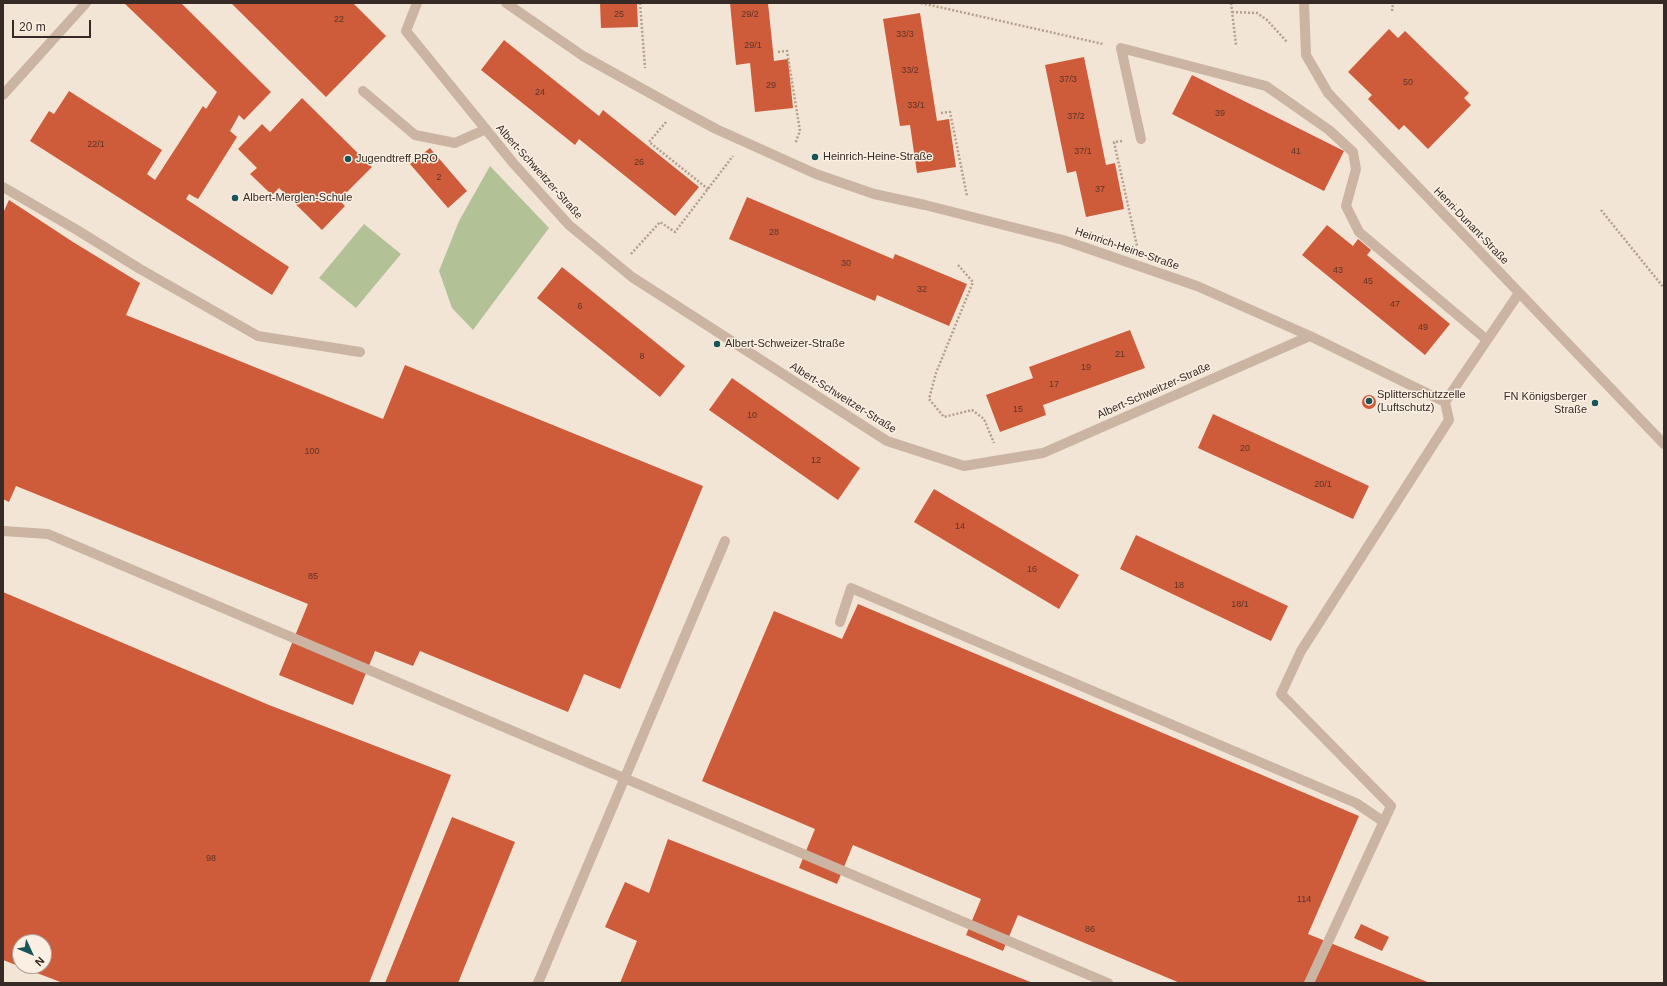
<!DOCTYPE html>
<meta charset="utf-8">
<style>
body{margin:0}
#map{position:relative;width:1667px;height:986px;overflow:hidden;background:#f2e5d6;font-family:Helvetica,sans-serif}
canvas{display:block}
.frame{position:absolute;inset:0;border:4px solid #352a25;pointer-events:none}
.north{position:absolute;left:12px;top:934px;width:40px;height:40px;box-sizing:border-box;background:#faefe2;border:1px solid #aba096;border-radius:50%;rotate:134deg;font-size:11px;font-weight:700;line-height:16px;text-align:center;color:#352a25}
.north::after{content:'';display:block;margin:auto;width:14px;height:18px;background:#185558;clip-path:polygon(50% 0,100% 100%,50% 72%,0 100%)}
.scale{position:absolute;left:12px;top:20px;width:79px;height:18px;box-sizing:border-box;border:2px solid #352a25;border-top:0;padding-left:5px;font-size:12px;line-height:14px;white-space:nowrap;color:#352a25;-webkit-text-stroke:3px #faefe2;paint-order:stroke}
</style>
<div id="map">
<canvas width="1667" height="986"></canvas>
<div class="frame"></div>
<div class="north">N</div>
<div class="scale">20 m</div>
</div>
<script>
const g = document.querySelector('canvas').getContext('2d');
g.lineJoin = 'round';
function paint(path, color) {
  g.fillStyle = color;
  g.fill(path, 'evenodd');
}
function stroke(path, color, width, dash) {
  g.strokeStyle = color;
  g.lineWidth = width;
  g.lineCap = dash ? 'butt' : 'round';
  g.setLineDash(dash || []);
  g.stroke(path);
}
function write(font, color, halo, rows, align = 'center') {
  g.font = font + ' Helvetica,sans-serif';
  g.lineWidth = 3;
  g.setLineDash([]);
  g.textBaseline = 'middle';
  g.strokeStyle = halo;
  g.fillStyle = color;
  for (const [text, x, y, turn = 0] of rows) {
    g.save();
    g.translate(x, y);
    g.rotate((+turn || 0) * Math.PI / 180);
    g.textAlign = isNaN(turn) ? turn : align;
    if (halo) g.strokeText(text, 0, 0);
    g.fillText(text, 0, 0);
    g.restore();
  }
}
const green = new Path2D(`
 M490 166 549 228 473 330 452 308 439 271 459 221Z
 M364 224 401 254 356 308 319 278Z`);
const building = new Path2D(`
 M124 3H181L271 92 244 120 239 115 230 131 237 137 198 199 189 194 186 199 289 267 272 295 30 141 49 111 54 114 69 91 162 150 147 174 155 180 203 106 206 109 217 92Z
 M231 3H353L386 36 326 97Z
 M600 3H637L638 27 601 28Z
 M730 3H768L774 61 788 59 793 108 755 112 750 63 736 65Z
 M920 13 937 121 949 119 956 167 917 173 910 125 900 126 883 19Z
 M1389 29 1398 38 1405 31 1469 93 1464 98 1471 105 1428 149 1404 125 1399 130 1368 99 1372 95 1348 72Z
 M504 40 599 116 603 110 699 187 675 216 579 139 575 145 481 70Z
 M1084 57 1106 165 1115 163 1124 209 1086 217 1076 171 1067 173 1045 65Z
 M1192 75 1344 151 1324 191 1172 114Z
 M302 98 372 167 339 200 345 206 322 230 279 188 272 195 250 174 257 168 238 149 262 124 270 132Z
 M430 148 467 191 448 208 410 164Z
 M747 197 893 259 895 254 967 284 949 326 877 295 875 301 729 239Z
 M9 200 73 242 140 283 126 315 383 419 405 365 703 486 620 689 584 674 568 712 420 651 413 666 375 651 353 705 279 675 308 604 16 486 9 502 3 499V213Z
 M1327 225 1353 246 1358 239 1371 250 1367 255 1450 324 1425 355 1302 255Z
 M562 267 685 366 660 397 537 298Z
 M1130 330 1145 368 1043 405 1046 415 1000 432 986 395 1033 378 1029 367Z
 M732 378 860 468 838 500 709 410Z
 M1362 402a7 7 0 1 1 14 0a7 7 0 1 1-14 0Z
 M1213 414 1369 486 1353 519 1198 448Z
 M934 489 1079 575 1059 609 914 522Z
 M1136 535 1288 606 1271 641 1120 569Z
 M3 592 269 705 451 775 369 983H63L3 960ZM20 942H44V966H20Z
 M858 604 1359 816 1308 934 1430 983H1180L1018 915 1003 951 966 935 981 899 853 845 837 884 799 868 815 829 702 781 774 611 842 639Z
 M452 817 515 842 458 983H385Z
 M668 839 1033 983H620L637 941 605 927 625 882 649 893Z
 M1361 924 1389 937 1382 951 1354 938Z`);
const path = new Path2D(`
 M640 3 645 68
 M921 3 1103 44
 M1231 3 1236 45
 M1392 11 1393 3
 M1232 12 1257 13 1267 20 1287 42
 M778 52 787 51 800 131 795 144
 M941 113 950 112 967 196
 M666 122 649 142 708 189
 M1122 141 1114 142 1137 246
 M1601 210 1664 288
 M631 254 660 222 675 232 733 156
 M958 265 973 282 936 373 929 399 944 417 972 410 984 419 994 443`);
const minor = new Path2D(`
 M417 3 406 31 514 164 569 225 632 277 887 441 964 466 1043 453 1310 336
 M506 3 583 56 677 108 716 129 816 174 874 194 925 205 1063 240 1197 286 1310 336 1445 402
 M1304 3 1306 55 1328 93 1664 444
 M363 91 415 135 455 143 486 129
 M3 95 86 3
 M1141 139 1121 48 1266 86 1329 130 1353 152 1356 169 1346 206 1359 232 1487 340
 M3 187 77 230 140 269 258 336 360 352
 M1445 402 1519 293
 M3 531 48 534 1108 983
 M840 622 851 588 1356 803 1384 822
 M538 983 725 541
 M1309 983 1391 806 1281 694 1301 651 1449 420 1445 402`);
const markers = [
 [815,157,4,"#185558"],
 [348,159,4,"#185558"],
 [235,198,4,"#185558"],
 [717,344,4,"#185558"],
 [1369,401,4,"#185558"],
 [1595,403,4,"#185558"]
];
const numberNames = [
 ["25",619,15],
 ["29/2",750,15],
 ["22",339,20],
 ["33/3",905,35],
 ["29/1",753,46],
 ["33/2",910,71],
 ["37/3",1068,80],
 ["50",1408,83],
 ["29",771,86],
 ["24",540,93],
 ["33/1",916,106],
 ["39",1220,114],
 ["37/2",1076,117],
 ["22/1",96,145],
 ["37/1",1083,152],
 ["41",1296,152],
 ["26",639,163],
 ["2",439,178],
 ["37",1100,190],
 ["28",774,233],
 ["30",846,264],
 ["43",1338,271],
 ["45",1368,282],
 ["32",922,290],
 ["47",1395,305],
 ["6",580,307],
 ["49",1423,328],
 ["21",1120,355],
 ["8",642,357],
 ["19",1086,368],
 ["17",1054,385],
 ["15",1018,410],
 ["10",752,416],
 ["20",1245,449],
 ["100",312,452],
 ["12",816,461],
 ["20/1",1323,485],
 ["14",960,527],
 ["16",1032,570],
 ["85",313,577],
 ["18",1179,586],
 ["18/1",1240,605],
 ["98",211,859],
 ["114",1304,900],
 ["86",1090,930]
];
const poiNames = [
 ["Heinrich-Heine-Straße",823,157],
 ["Jugendtreff PRO",356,159],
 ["Albert-Merglen-Schule",243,198],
 ["Albert-Schweizer-Straße",725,344],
 ["Splitterschutzzelle",1377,395],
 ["(Luftschutz)",1377,408],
 ["FN Königsberger",1587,397,"right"],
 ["Straße",1587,410,"right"]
];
const streetNames = [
 ["Albert-Schweitzer-Straße",539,172,48],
 ["Henri-Dunant-Straße",1471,226,46],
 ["Heinrich-Heine-Straße",1127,249,19],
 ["Albert-Schweitzer-Straße",1154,391,-24],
 ["Albert-Schweitzer-Straße",843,398,32]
];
paint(green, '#b3c296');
paint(building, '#ce5b39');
stroke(path, '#b69e8c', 2.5, [2, 2]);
stroke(minor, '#cbb4a2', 10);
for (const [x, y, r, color] of markers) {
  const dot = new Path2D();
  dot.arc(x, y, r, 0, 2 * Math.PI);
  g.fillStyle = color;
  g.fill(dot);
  stroke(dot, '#faefe2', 1.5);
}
write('9px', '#5b362a', null, numberNames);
write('11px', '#352a25', '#faefe2', poiNames, 'left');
write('11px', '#352a25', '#faefe2', streetNames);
</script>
